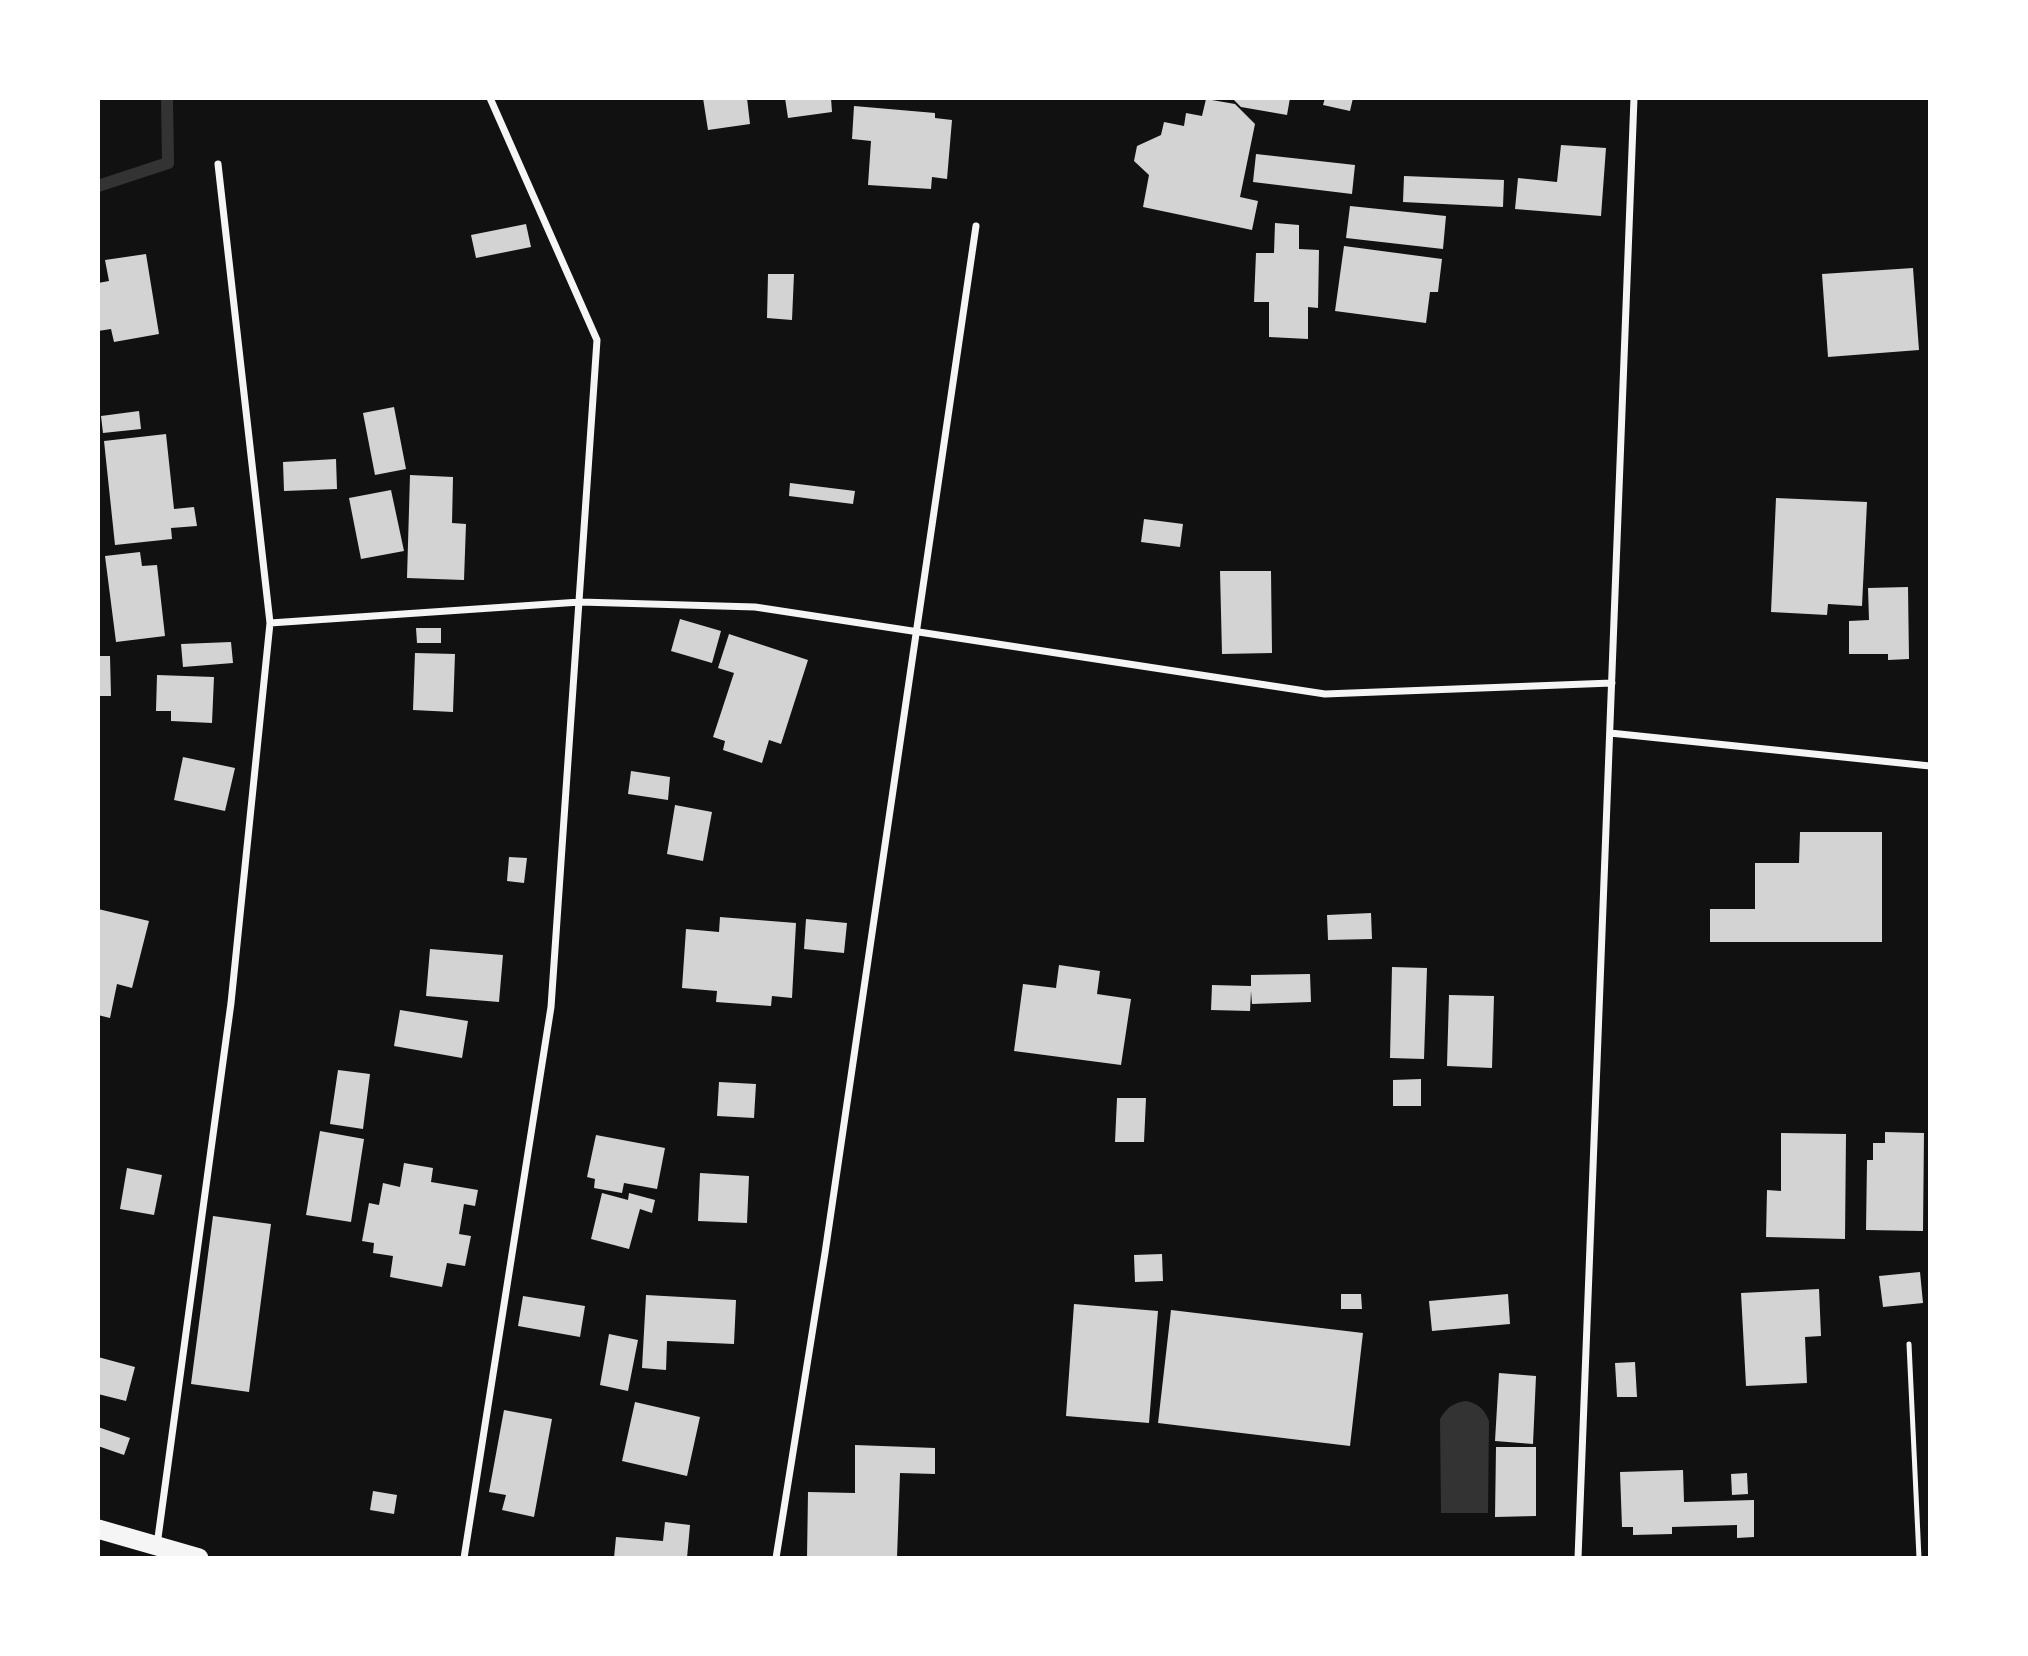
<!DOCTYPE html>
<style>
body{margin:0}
#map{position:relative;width:2028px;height:1656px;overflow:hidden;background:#111;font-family:Helvetica,sans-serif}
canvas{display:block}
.frame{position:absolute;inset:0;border:100px solid #fff;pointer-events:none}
</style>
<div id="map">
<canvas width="2028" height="1656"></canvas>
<div class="frame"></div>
</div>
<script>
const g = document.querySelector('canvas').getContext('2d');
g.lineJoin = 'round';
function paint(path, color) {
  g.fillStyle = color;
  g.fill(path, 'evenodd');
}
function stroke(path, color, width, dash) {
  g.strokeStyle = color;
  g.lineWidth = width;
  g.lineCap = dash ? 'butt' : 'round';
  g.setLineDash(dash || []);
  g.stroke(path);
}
const water = new Path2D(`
 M1466 1401C1479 1404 1484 1409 1489 1421L1488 1513H1441L1440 1419C1447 1407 1453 1403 1466 1401Z`);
const stream = new Path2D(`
 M98 186 168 163 167 98`);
const building = new Path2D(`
 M703 98H747L750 124 708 130Z
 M785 98H831L832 112 788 118Z
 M1232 98H1290L1287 115 1241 107Z
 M1325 98H1353L1350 111 1323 105Z
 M1206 99 1235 104 1255 124 1240 197 1258 201 1252 230 1143 207 1149 175 1134 161 1137 146 1161 135 1164 122 1184 126 1186 113 1202 116Z
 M854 106 935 113V118L952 120 947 179 932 177 931 189 868 185 871 141 852 139Z
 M1561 145 1606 148 1601 216 1515 209 1518 178 1557 182Z
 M1256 154 1355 165 1352 194 1253 182Z
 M1404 176 1504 180 1503 207 1403 202Z
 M1350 206 1446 216 1443 249 1346 238Z
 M1275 223 1299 225V249L1319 250 1318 308 1308 307V339L1269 337V302H1254L1256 253H1274Z
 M526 224 531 247 476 258 471 235Z
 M1344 246 1442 259 1438 292H1430L1426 323 1335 311Z
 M146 254 159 334 114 342 111 329 98 331V283L109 281 105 260Z
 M1913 268 1919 350 1828 357 1822 274Z
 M768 274H794L792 320 767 318Z
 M394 407 406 469 375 475 363 413Z
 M139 411 141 429 103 433 101 416Z
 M166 434 174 509 194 507 197 526 171 528 172 539 115 545 104 441Z
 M336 459 337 489 284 491 283 462Z
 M410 475 453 477 452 523 466 524 464 580 407 578Z
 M790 483 855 491 853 504 789 496Z
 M391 490 404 551 361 559 349 498Z
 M1776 498 1867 502 1862 606 1828 604 1827 615 1771 612Z
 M1144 519 1183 524 1180 547 1141 542Z
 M140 552 142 566 157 565 165 636 116 642 105 556Z
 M1220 571H1271L1272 653 1222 654Z
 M1908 587 1909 659 1888 660V654H1849V621L1869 620 1868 588Z
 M680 619 721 631 712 663 671 651Z
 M416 628H441V643H417Z
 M729 634 808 660 781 744 769 740 762 763 723 750 725 741 713 737 734 673 718 668Z
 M231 642 233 663 183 667 181 644Z
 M415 653 455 654 453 712 413 710Z
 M98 656H110L111 696H98Z
 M157 675 214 677 212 723 171 721V711H156Z
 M183 757 235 768 225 811 174 800Z
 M631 771 670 777 668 800 628 794Z
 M675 805 712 812 703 861 667 854Z
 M1800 832H1882V942H1710V909H1755V863H1799Z
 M509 857 527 858 524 883 507 881Z
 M98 909 149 921 132 988 117 984 110 1018 98 1015Z
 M1371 913 1372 939 1328 940 1327 915Z
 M720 917 796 923 792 998 772 996 771 1006 716 1002 717 991 682 988 686 929 719 932Z
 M806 919 847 923 844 953 804 949Z
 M430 949 503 955 499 1002 426 996Z
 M1059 965 1100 971 1097 994 1131 999 1121 1065 1014 1051 1023 984 1056 988Z
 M1392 967 1427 968 1424 1059 1390 1058Z
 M1310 974 1311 1002 1252 1004 1251 991 1250 1011 1211 1010 1212 985 1251 986V975Z
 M1449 995 1494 996 1492 1068 1447 1066Z
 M400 1010 468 1021 462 1058 394 1046Z
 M338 1070 370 1074 363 1129 330 1124Z
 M1421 1079V1106H1393V1080Z
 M719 1082 756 1084 754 1118 717 1116Z
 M1117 1098H1146L1144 1142H1115Z
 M320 1131 364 1139 351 1222 306 1215Z
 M1885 1132 1924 1133 1923 1231 1866 1230 1867 1160H1873V1143H1885Z
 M1781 1133 1846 1134 1845 1239 1766 1237 1767 1190 1781 1191Z
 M596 1135 665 1148 657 1189 624 1183 622 1193 594 1188 595 1179 587 1177Z
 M404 1163 433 1168 431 1182 478 1190 475 1206 464 1204 459 1234 471 1236 465 1266 447 1263 442 1287 390 1277 393 1256 373 1253 374 1243 362 1241 369 1203 379 1205 383 1183 400 1187Z
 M127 1168 162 1175 154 1215 120 1209Z
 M700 1173 749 1176 747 1223 698 1221Z
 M602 1193 628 1200 629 1193 655 1200 652 1213 640 1209 629 1249 591 1239Z
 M213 1216 271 1224 249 1392 191 1384Z
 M1162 1254 1163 1281 1135 1282 1134 1255Z
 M1920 1272 1923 1303 1883 1307 1879 1276Z
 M1819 1289 1821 1336 1805 1337 1807 1383 1746 1386 1741 1293Z
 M1341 1294H1361L1362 1309H1341Z
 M1508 1294 1510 1324 1432 1331 1429 1301Z
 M646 1295 736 1300 734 1344 667 1341 666 1370 642 1368Z
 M523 1296 585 1306 580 1337 518 1326Z
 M1074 1304 1158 1311 1149 1423 1066 1416Z
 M1171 1310 1363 1333 1350 1446 1158 1423Z
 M609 1334 638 1340 628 1391 600 1385Z
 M98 1357 135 1367 126 1401 98 1394Z
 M1635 1362 1637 1397H1617L1615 1363Z
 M1499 1373 1536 1376 1533 1444 1495 1441Z
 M635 1402 700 1417 687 1476 622 1461Z
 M504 1410 552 1419 534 1517 502 1510 506 1495 489 1492Z
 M98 1427 130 1438 124 1455 98 1446Z
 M855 1445 935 1448V1474L900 1473 897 1558H807L808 1492 855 1493Z
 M1496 1447H1536V1516L1495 1517Z
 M1683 1470 1684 1502 1754 1500V1537L1737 1538V1525L1672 1527V1534L1633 1535V1527H1622L1620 1472Z
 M1747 1473 1748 1494 1732 1495 1731 1474Z
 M373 1491 397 1495 394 1514 370 1510Z
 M665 1522 690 1525 687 1558H614L616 1537 663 1541Z`);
const service = new Path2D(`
 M1909 1344 1919 1558`);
const minor = new Path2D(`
 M270 623 580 602 755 607 1325 694 1612 683
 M1610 733 1930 766
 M157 1545 231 1003 270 623 218 164
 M464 1558 551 1007 597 340 490 98
 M776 1558 825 1253 976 226
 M1578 1558 1634 98`);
const trunk = new Path2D(`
 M98 1529 199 1558`);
paint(water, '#333');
stroke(stream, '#333', 12);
paint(building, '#d3d3d3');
stroke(service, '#f5f5f5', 5);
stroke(minor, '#f5f5f5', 7);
stroke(trunk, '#f5f5f5', 19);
</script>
